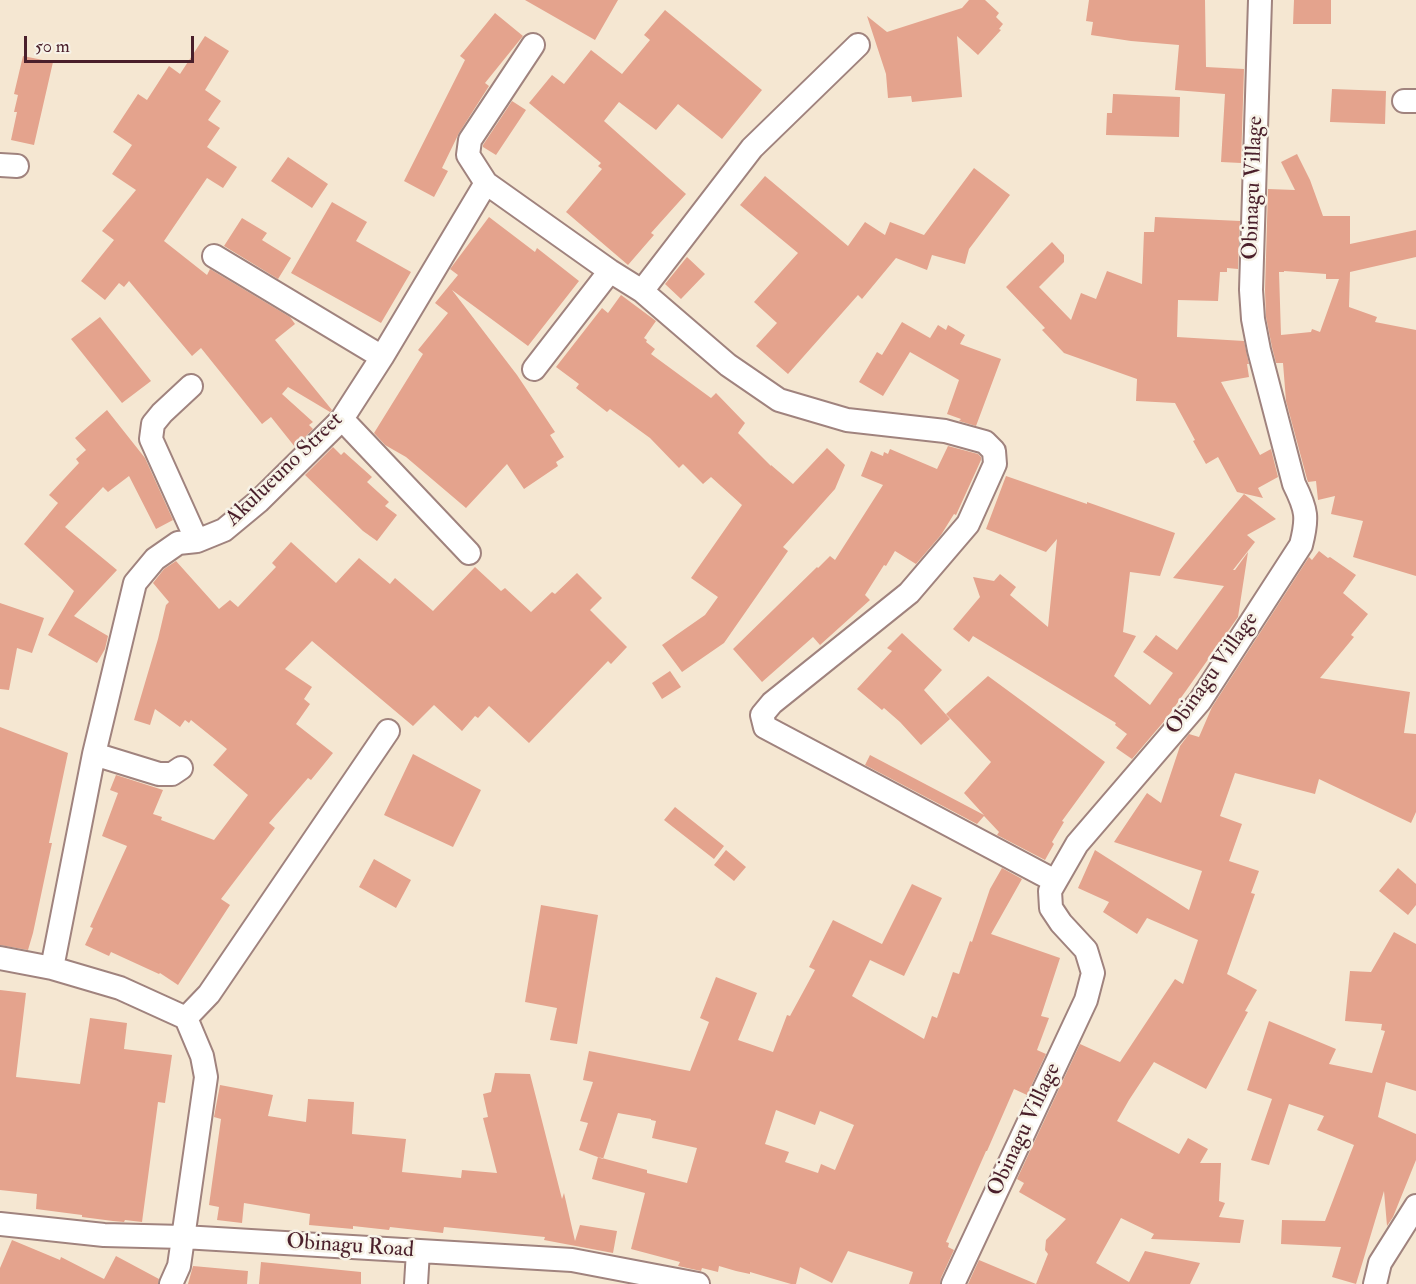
<!DOCTYPE html>
<style>
body{margin:0}
#map{position:relative;width:1416px;height:1284px;overflow:hidden;background:#f5e7d2;font-family:"IM FELL Double Pica",serif}
canvas{display:block}
.scale{position:absolute;left:24px;top:36px;width:170px;height:27px;box-sizing:border-box;border:3px solid #4a1f2b;border-top:0;padding-left:8px;font-size:18px;line-height:21px;white-space:nowrap;color:#4a1f2b;-webkit-text-stroke:4px #f7f3e8;paint-order:stroke}
</style>
<div id="map">
<canvas width="1416" height="1284"></canvas>
<div class="scale">50 m</div>
</div>
<script>
const g = document.querySelector('canvas').getContext('2d');
g.lineJoin = 'round';
function paint(path, color) {
  g.fillStyle = color;
  g.fill(path, 'evenodd');
}
function stroke(path, color, width, dash) {
  g.strokeStyle = color;
  g.lineWidth = width;
  g.lineCap = dash ? 'butt' : 'round';
  g.setLineDash(dash || []);
  g.stroke(path);
}
function write(font, color, halo, rows, align = 'center') {
  g.font = font + ' "IM FELL Double Pica",serif';
  g.lineWidth = 5;
  g.setLineDash([]);
  g.textBaseline = 'middle';
  g.strokeStyle = halo;
  g.fillStyle = color;
  for (const [text, x, y, turn = 0] of rows) {
    g.save();
    g.translate(x, y);
    g.rotate((+turn || 0) * Math.PI / 180);
    g.textAlign = isNaN(turn) ? turn : align;
    if (halo) g.strokeText(text, 0, 0);
    g.fillText(text, 0, 0);
    g.restore();
  }
}
const building = new Path2D(`
 M525 0H618L595 40Z
 M969 0H985L999 13 996 17 1003 24 999 29 1001 30 978 55 957 36 962 97 912 102 911 96 888 98 886 74 867 16 887 32 962 8Z
 M1089 0H1205L1206 67 1244 69 1241 163 1221 162 1225 94 1175 90 1179 45 1131 41 1091 35 1093 22 1086 21Z
 M1294 0H1331V24H1293Z
 M665 10 762 90 722 139 678 104 656 130 619 102 604 121 686 194 651 233 654 235 628 265 566 212 602 169 598 166 601 163 529 103 552 75 564 84 591 50 622 74 650 40 644 35Z
 M495 13 523 36 485 83 489 86 459 133 442 168 448 171 434 197 404 181 465 60 460 56Z
 M205 36 229 51 205 90 221 101 208 120 220 128 207 147 237 167 223 188 207 178 164 241 207 275 210 269 290 317 295 324 275 340 332 410 330 412 288 387 282 394 313 422 309 425 313 429 295 447 271 417 262 424 201 348 192 356 129 281 124 287 119 283 105 300 81 281 114 240 102 231 136 190 112 174 132 145 113 132 138 94 147 100 169 66 180 74Z
 M23 56 53 62 34 145 11 140 17 112H14L18 95 14 94Z
 M1332 89 1386 91 1385 124 1330 122Z
 M1113 94 1180 97 1179 137 1106 135 1107 113H1112Z
 M512 101 526 110 496 155 483 147V145Z
 M1297 154 1310 180 1323 216H1350V244L1416 230V257L1350 272 1349 307 1377 317 1375 322 1416 330V576L1353 557 1363 521 1331 514 1335 496 1318 500 1316 481 1308 482 1307 479 1286 401 1283 363H1276L1272 347 1266 317 1265 290 1268 189 1295 190 1281 162ZM1284 271 1326 274V279H1339L1320 332 1312 329 1311 332 1281 335 1279 272H1284Z
 M288 157 328 184 312 208 271 181Z
 M974 168 1010 195 969 249 965 264 932 255 927 270 896 258 862 299 858 295 788 374 756 346 777 323 754 302 798 253 740 205 765 176 848 246 865 222 885 235 890 222 924 235Z
 M332 202 367 222 356 241 411 272 381 323 291 273Z
 M489 217 535 252 537 248 579 281 528 346 452 290 517 375 555 432 550 435 564 457 556 462 558 466 524 489 507 464 466 508 406 457 385 445 374 433 423 354 418 350 448 313 435 303 458 275 450 269Z
 M1155 217 1240 221 1238 269 1227 268V272H1220L1218 301 1178 300 1177 337 1244 341 1249 364H1247L1249 377 1221 382 1260 455 1271 449 1278 477 1258 488 1263 498 1237 492 1218 457 1206 464 1193 441 1195 440 1175 403 1136 401 1137 379 1064 353 1042 330 1045 328 1006 287 1052 242 1064 255V262L1039 287 1071 320 1081 293 1096 299 1107 271 1142 284 1144 232H1154Z
 M242 218 267 233 262 240 291 258 278 279 224 246Z
 M687 257 705 274 681 299 665 284Z
 M621 295 656 321 644 338 647 340 646 342 655 349 651 354 711 398 716 393 745 423 738 433 771 466V465L793 484 827 448 845 465 835 489 783 547 788 551 724 643 682 672 662 645 705 615 718 597 691 578 742 505 711 477 703 484 683 464 679 468 650 438 610 409 607 412 576 388 579 384 556 367 602 308 608 313Z
 M100 317 151 381 122 403 71 339Z
 M902 322 930 338 938 325 946 330 948 325 965 335 960 344 1001 359 976 426 959 421 961 419 947 414 959 380 910 352 883 396 859 382 877 352 882 355Z
 M107 410 145 458 173 520 156 529 129 476 108 492 103 487 65 527 117 570 74 616 108 636 105 649 97 663 48 635 74 591 24 544 58 503 49 495 79 463 76 459 86 450 75 438Z
 M948 446 978 454 981 457V460L956 515 954 514 941 535 916 564 895 551 886 566 884 565 865 595 870 600 820 645 813 637 762 682 733 649 817 567 818 568 830 556 835 560 883 485 861 476 871 451 883 456 884 452 888 454 890 449 937 469Z
 M333 447 341 455 344 452 372 477 367 482 389 502 385 506 397 515 377 541 363 531 305 475Z
 M1006 476 1087 504V502L1175 533 1160 576 1130 572 1123 632 1136 636 1114 676 1150 705 1173 673 1143 652 1156 635 1177 650 1224 586 1173 578 1244 494 1276 519 1247 535 1255 542 1233 570H1235L1248 552 1238 617 1166 719 1132 759 1116 748 1127 734 1115 725 1116 723 973 636 969 642 953 629 980 597 973 577 994 581 1000 574 1016 587 1010 595 1048 627 1057 539 1046 552 986 529Z
 M291 542 336 583 359 558 390 584 395 578 433 611 475 567 501 591 505 588 531 612 552 592 555 594 577 573 602 598 590 610 627 647 611 664 608 661 529 743 489 706 478 718 475 716 462 731 434 705 413 726 312 641 285 669 312 687 304 699 310 704 296 724 333 753 311 780 308 778 269 823 275 828 221 899 230 905 178 985 160 973 159 974 111 952 109 956 85 945 93 928 90 927 127 846 102 836 118 793 110 790 116 775 163 790 153 814 162 817 161 820 214 840 248 795 213 765 227 749 191 720 189 723 185 720 180 727 155 709 150 725 134 720 158 639 166 605 169 602 153 583 164 569 176 561 219 609 230 600 238 607 276 567 272 563Z
 M1319 551 1328 558 1330 557 1356 575 1343 593 1368 614 1351 635 1354 637 1320 678 1410 692 1404 733 1416 734V812L1411 823 1319 779 1315 794 1235 773 1220 816 1242 824 1229 861 1259 871 1251 893 1255 894 1227 974 1257 990 1245 1011 1248 1012 1206 1089 1154 1062 1129 1100 1117 1121 1179 1154 1188 1138 1208 1149 1200 1163H1221L1219 1201 1225 1203 1219 1217 1244 1220 1240 1243 1151 1239 1154 1234 1121 1218 1096 1263 1129 1282 1145 1251 1200 1263 1190 1284H1036L1048 1254 1045 1250 1046 1240 1066 1219 1019 1192 1024 1183 1017 1179 1080 1044 1120 1062 1175 979 1183 984 1198 940 1147 918 1137 934 1103 912 1109 902 1078 888 1095 850 1189 910 1202 871 1114 842 1147 793 1161 803 1180 746 1189 734 1199 737 1212 707 1309 557 1312 560Z
 M0 603 44 618 32 653 17 648 9 690 0 689Z
 M902 633 942 670 924 690 950 719 921 745 900 722 884 708 882 710 857 689 892 651 887 648Z
 M670 671 681 687 662 699 652 683Z
 M988 676 1105 762 1062 821 1064 822 1052 842 1054 844 1045 860 997 835 999 832 984 816 977 824 865 765 870 755 984 815 964 793 991 762 946 714Z
 M0 727 68 753 49 843H52L33 933 28 950 0 945Z
 M413 754 481 790 453 847 384 815Z
 M675 807 724 846 714 859 664 820Z
 M726 850 746 867 734 881 714 865Z
 M374 859 411 880 396 908 359 887Z
 M1002 868 1022 879 991 934 1060 958 1041 1016 1049 1018 1037 1050 1046 1054 1027 1095 1014 1089 987 1151H986L946 1242 949 1243 948 1247 954 1250 941 1278 940 1284H909L913 1272 848 1251 832 1283 800 1267 796 1284H791L750 1272V1274L736 1271 719 1266 718 1272 702 1268 701 1271 678 1266 680 1262 631 1249 645 1193 592 1179 598 1157 647 1170V1173L687 1183 697 1148 652 1138 656 1121 651 1120V1119L618 1113 603 1159 579 1150 588 1123 580 1121 593 1082 583 1080 589 1051 690 1071 709 1022 700 1018 716 977 757 993 738 1040 773 1052 787 1015 790 1016 815 970 809 967 833 920 882 944 912 884 942 898 904 976 870 960 852 996 924 1039 932 1016 937 1018 953 972 959 974 970 941 972 942 990 889ZM776 1110 815 1125 820 1111 854 1125 835 1170 821 1164 818 1173 785 1162 789 1152 765 1144Z
 M1398 868 1416 884V905L1408 915 1379 891Z
 M541 905 598 915 577 1044 550 1040 557 1008 525 1002Z
 M1394 932 1416 944V1091L1386 1082 1378 1117 1416 1134V1160L1393 1217 1387 1226 1384 1191 1356 1284 1332 1277 1341 1247 1281 1244 1282 1220 1325 1221 1354 1145 1317 1130 1324 1116 1289 1104 1269 1165 1251 1160 1272 1099 1247 1090 1269 1021 1336 1049 1329 1064 1372 1073 1385 1031 1381 1030 1382 1024 1345 1021 1350 971 1371 972Z
 M0 990 26 993 16 1077 80 1084 90 1018 127 1023 124 1049 172 1055 165 1103 158 1102 142 1222 125 1220 124 1222 113 1221 82 1217V1215L36 1209 37 1194 0 1190Z
 M495 1073 530 1074 562 1199 564 1193 575 1241 580 1225 617 1231 613 1253 544 1240 545 1237 444 1227 443 1233 390 1227 389 1230 353 1226V1229L309 1225 310 1214 244 1203 242 1223 217 1220 219 1207 209 1205 221 1119 214 1117 220 1085 273 1095 268 1116 306 1122 308 1099 354 1102 352 1134 406 1139 402 1172 461 1178 462 1170 497 1173 483 1118 488 1117 483 1094 491 1092Z
 M12 1240 60 1260 61 1257 104 1279 116 1256 159 1279 158 1284H0V1268Z
 M979 1260 1036 1284H968Z
 M261 1262 361 1272V1284H259Z
 M193 1266 248 1271 247 1284H188Z`);
const minor = new Path2D(`
 M1404 101H1416
 M0 165 17 166
 M486 183 610 271 642 291 728 365 779 400 847 420 945 431 985 442 994 451 995 464 968 524 909 593 772 703 762 715 765 727 1055 881
 M214 256 382 357
 M642 291 752 148 858 45
 M534 369 610 271
 M191 386 162 413 153 424 151 439 197 541
 M342 419 469 553
 M94 754 159 774H172L181 768
 M0 958 52 968 120 988 186 1018 202 1056 206 1077 179 1266 171 1284
 M52 968 94 754 135 583 155 559 178 543 197 541 224 530 259 501 342 419 382 357 486 183 468 155 470 140 533 45
 M186 1018 209 994 388 731
 M0 1224 104 1235 183 1237 572 1260 698 1284
 M416 1284 418 1251
 M953 1284 1086 1000 1093 973 1086 950 1061 923 1051 908 1050 891 1077 844 1200 701 1301 545C1308 518 1307 510 1294 484L1259 350 1253 319 1251 290 1260 0
 M1375 1284 1380 1263 1416 1206`);
const streetNames = [
 ["Obinagu Village",1254,188,-88],
 ["Akulueuno Street",285,470,-44],
 ["Obinagu Village",1213,674,-55],
 ["Obinagu Village",1025,1130,-65],
 ["Obinagu Road",350,1247,4]
];
paint(building, '#e4a38d');
stroke(minor, '#a0837e', 26);
stroke(minor, '#fff', 22);
write('22px', '#4a1f2b', '#f7f3e8', streetNames);
</script>
